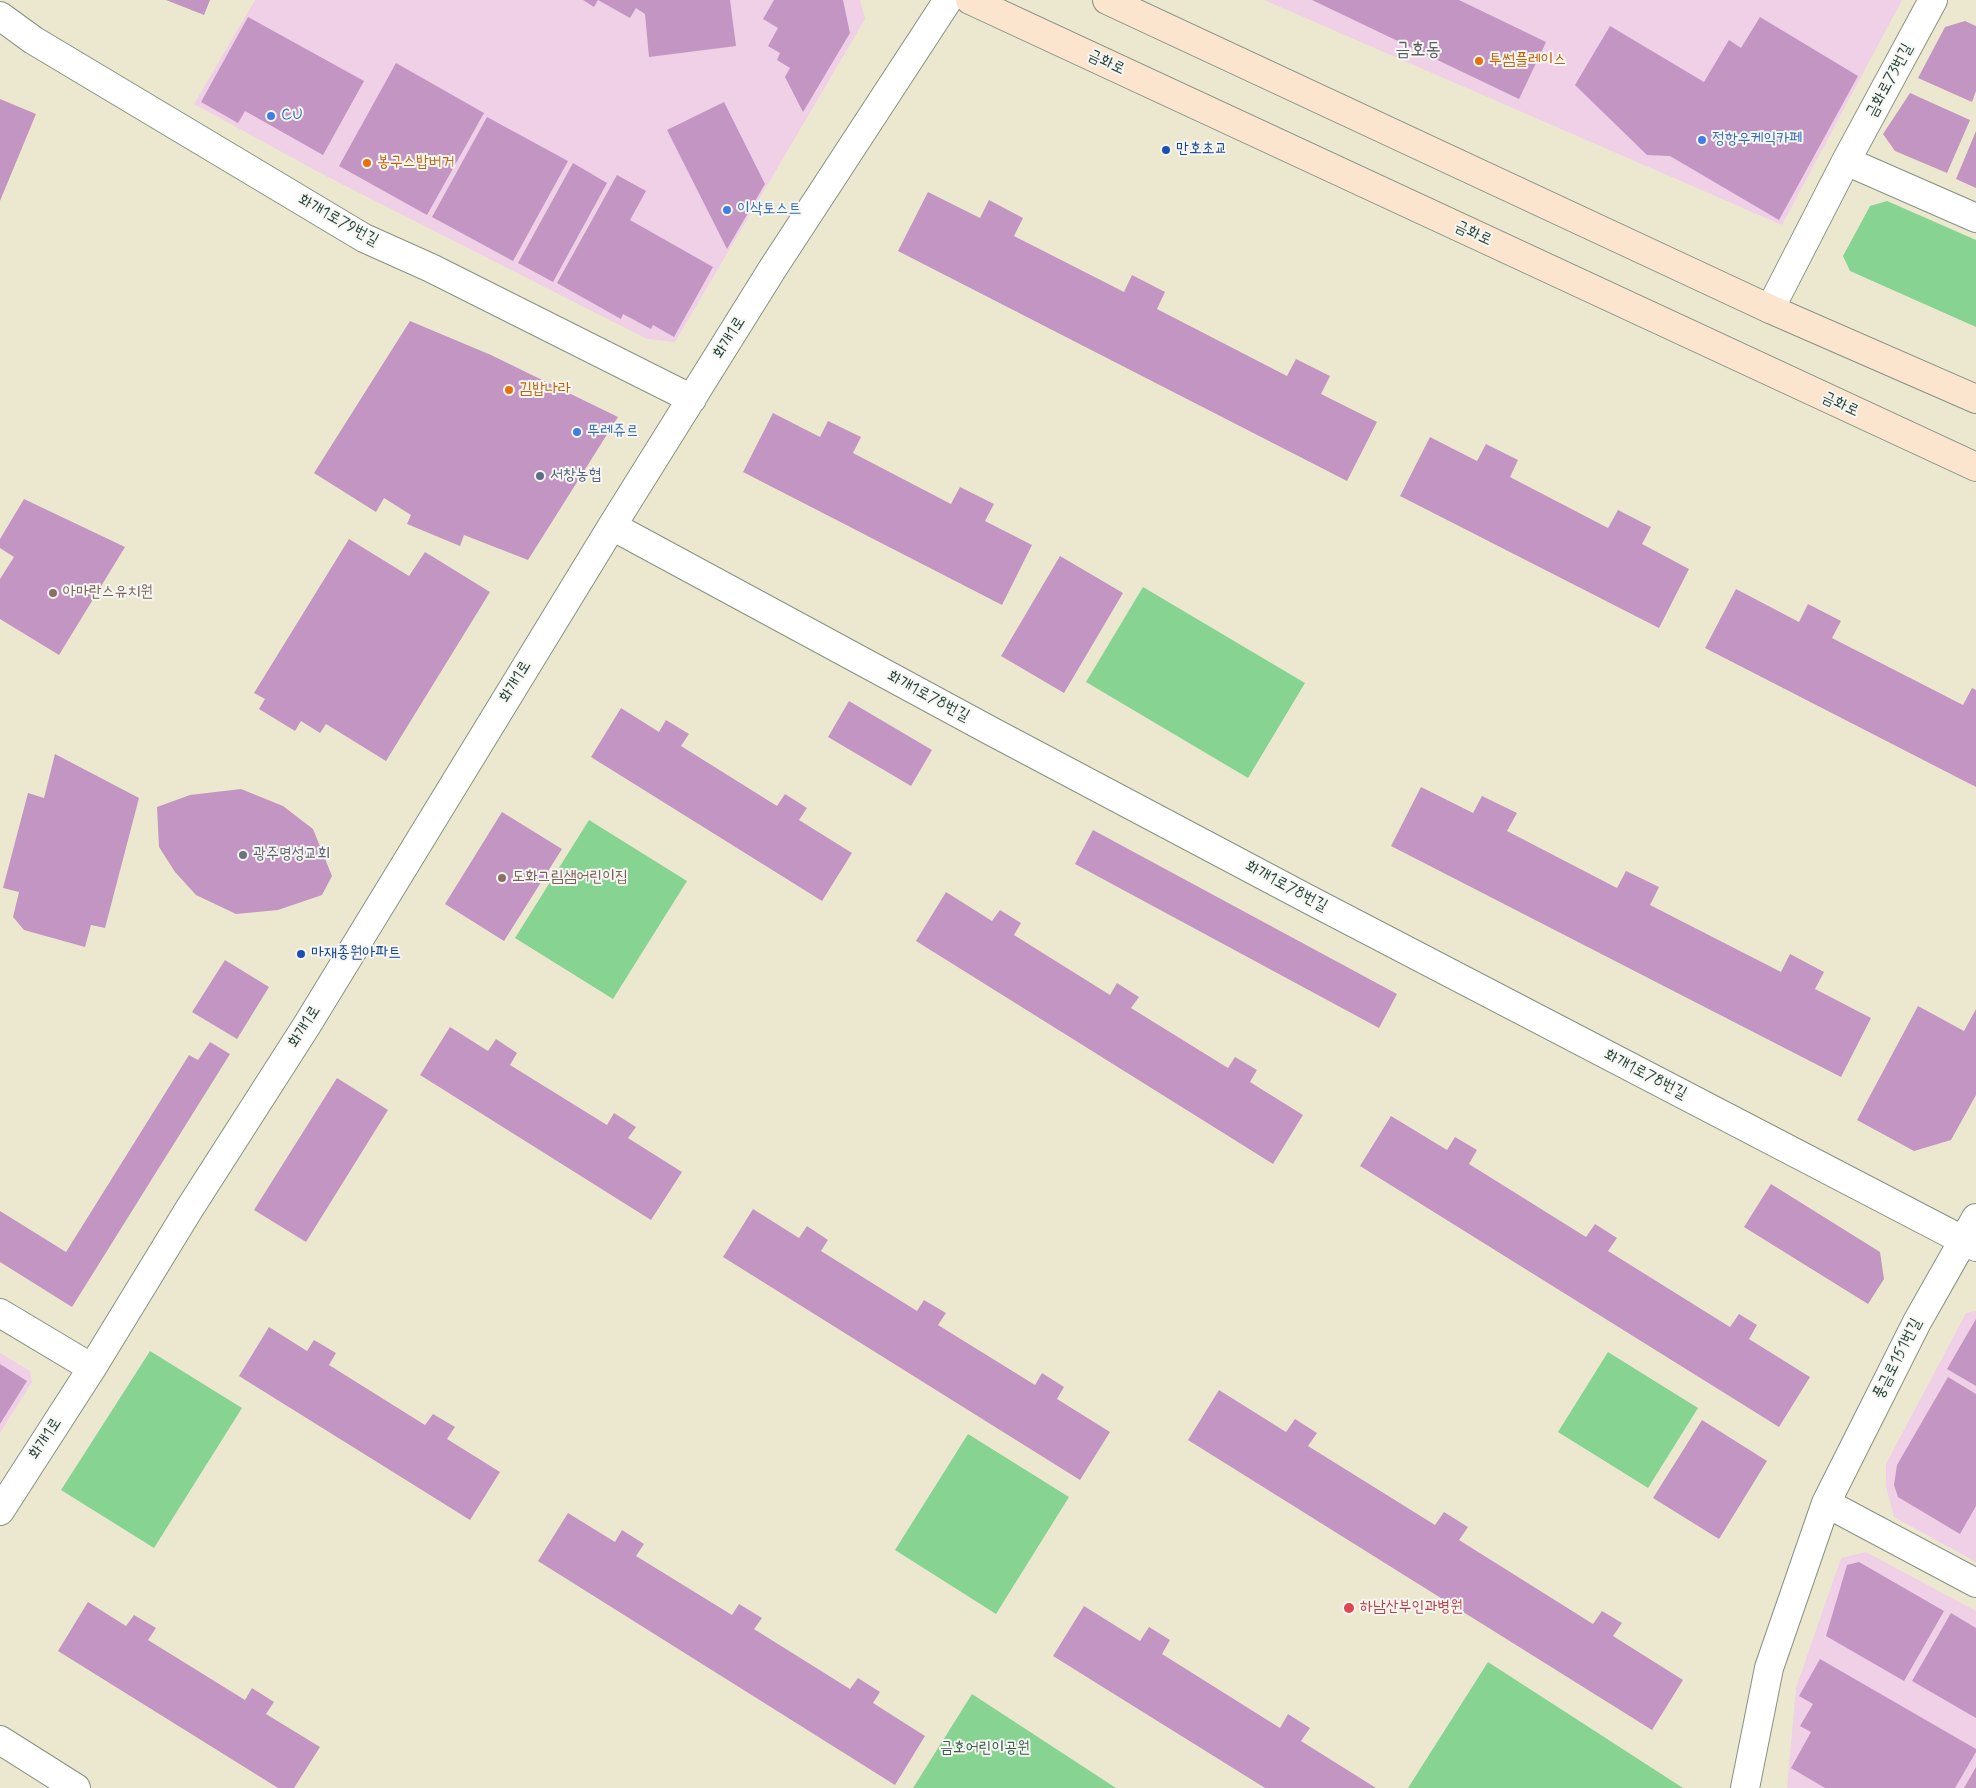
<!DOCTYPE html>
<meta charset="utf-8">
<style>
body{margin:0}
canvas{display:block;background:#ece8d0}
</style>
<canvas width="1976" height="1788"></canvas>
<script>
const g = document.querySelector('canvas').getContext('2d');
g.lineJoin = 'round';
function paint(path, color) {
  g.fillStyle = color;
  g.fill(path, 'evenodd');
}
function stroke(path, color, width, dash) {
  g.strokeStyle = color;
  g.lineWidth = width;
  g.lineCap = dash ? 'butt' : 'round';
  g.setLineDash(dash || []);
  g.stroke(path);
}
function write(font, color, halo, rows, align = 'center') {
  g.font = font + ' Mynerve,"Poor Story",sans-serif';
  g.lineWidth = 4;
  g.setLineDash([]);
  g.textBaseline = 'middle';
  g.strokeStyle = halo;
  g.fillStyle = color;
  for (const [text, x, y, turn = 0] of rows) {
    g.save();
    g.translate(x, y);
    g.rotate((+turn || 0) * Math.PI / 180);
    g.textAlign = isNaN(turn) ? turn : align;
    if (halo) g.strokeText(text, 0, 0);
    g.fillText(text, 0, 0);
    g.restore();
  }
}
const built = new Path2D(`
 M255 0H860L865 19 675 342 647 339 322 174 194 104Z
 M1264 0H1902L1782 225Z
 M1976 1311V1562L1894 1517 1886 1486V1464L1966 1313Z
 M0 1353 30 1371 32 1382 0 1433Z
 M1866 1552 1976 1611V1788H1787L1796 1688 1841 1558Z`);
const green = new Path2D(`
 M1887 201 1976 240V327L1850 271 1843 256 1870 206Z
 M1143 587 1305 683 1248 778 1086 682Z
 M589 820 687 881 613 999 515 938Z
 M150 1351 242 1408 154 1548 61 1490Z
 M1608 1352 1698 1408 1648 1488 1558 1432Z
 M968 1434 1069 1497 996 1614 895 1550Z
 M1488 1662 1683 1788H1684H1408Z
 M972 1694 1116 1788H913Z`);
const building = new Path2D(`
 M166 0H210L204 15Z
 M583 0H598L594 7Z
 M598 0H730L736 46 649 57 645 14 636 8 630 18Z
 M774 0H843L850 33 803 112 785 77 790 68 777 60 780 53 768 46 778 28 763 19Z
 M1312 0H1459L1546 42 1519 99Z
 M248 17 364 81 323 155 245 111 238 123 201 102Z
 M1760 17 1858 76 1779 220 1670 156 1647 155 1575 85 1610 26 1704 82 1729 40 1741 48Z
 M1965 21 1976 26V91L1972 102 1918 78 1945 27Z
 M396 63 484 113 427 215 339 166Z
 M1910 93 1970 120 1947 173 1895 151 1883 134Z
 M0 99 36 114 0 201Z
 M724 102 765 184 727 249 667 130Z
 M487 117 568 161 513 261 432 217Z
 M1976 131V188L1956 179Z
 M573 163 607 183 553 282 518 263Z
 M617 175 646 191 630 220 713 267 674 337 653 325 651 329 623 314 621 319 557 283Z
 M928 192 980 218 989 200 1023 218 1014 236 1124 292 1132 275 1165 292 1157 309 1287 376 1296 359 1330 376 1321 394 1377 422 1347 481 898 251Z
 M410 321 491 355 618 417 528 560 464 535 460 546 407 524 411 515 384 498 376 512 314 473Z
 M773 413 820 437 828 421 861 437 853 453 951 504 960 487 994 504 985 521 1032 545 1002 605 743 472Z
 M1430 437 1477 461 1486 444 1518 460 1510 477 1608 528 1618 510 1651 527 1642 544 1689 569 1659 628 1400 496Z
 M24 499 125 547 59 655 0 619V579L14 557 0 548V539Z
 M349 539 409 576 425 552 490 592 386 761 326 724 320 733 301 721 295 731 259 709 265 699 254 693Z
 M1060 556 1123 593 1064 693 1001 656Z
 M1736 589 1799 622 1808 604 1841 621 1832 638 1963 705 1972 688 1976 690V787L1705 648Z
 M849 701 932 750 911 786 828 737Z
 M621 708 659 732 666 720 689 734 681 746 777 806 785 794 807 808 799 820 852 853 822 901 591 757Z
 M55 754 139 798 105 928 91 925 85 947 24 930 13 917 19 892 3 888 28 793 44 798Z
 M1421 787 1473 813 1482 796 1517 813 1507 831 1617 888 1626 871 1659 887 1650 905 1781 972 1790 954 1824 972 1815 989 1871 1018 1841 1077 1391 846Z
 M241 789 283 806 313 829 332 876 322 895 278 910 236 914 196 895 175 872 159 847 157 807 190 795Z
 M502 812 562 849 504 941 445 904Z
 M1093 830 1397 994 1379 1028 1075 864Z
 M946 892 992 921 1000 910 1021 923 1014 935 1110 995 1117 983 1139 997 1131 1008 1228 1068 1235 1057 1257 1070 1250 1082 1303 1115 1273 1164 916 941Z
 M225 960 269 987 237 1039 192 1012Z
 M1918 1006 1964 1031 1976 1009V1095L1951 1140 1914 1151 1857 1120Z
 M450 1027 488 1051 496 1039 517 1053 510 1065 607 1125 614 1113 636 1127 628 1138 682 1172 651 1220 420 1075Z
 M210 1042 230 1054 72 1307 0 1262V1211L66 1252 189 1055 198 1060Z
 M337 1078 388 1110 306 1242 254 1210Z
 M1391 1116 1447 1150 1455 1137 1477 1150 1469 1164 1586 1237 1595 1224 1617 1238 1608 1251 1730 1327 1739 1314 1757 1325 1749 1339 1810 1377 1779 1427 1360 1166Z
 M1771 1184 1880 1252 1884 1279 1868 1304 1744 1227Z
 M753 1209 799 1238 807 1226 828 1240 821 1251 917 1311 924 1300 946 1313 938 1325 1035 1385 1042 1373 1064 1387 1057 1399 1110 1432 1080 1480 723 1257Z
 M1976 1319V1386L1947 1369Z
 M269 1327 307 1351 314 1340 336 1353 329 1365 425 1425 433 1414 455 1427 447 1439 500 1472 470 1520 239 1376Z
 M0 1364 27 1381 0 1424Z
 M1948 1377 1976 1394V1506L1960 1534 1898 1497 1894 1485 1897 1465Z
 M1219 1390 1286 1432 1295 1419 1317 1433 1308 1446 1435 1525 1444 1512 1468 1527 1459 1540 1593 1624 1602 1611 1622 1623 1613 1636 1683 1680 1652 1730 1188 1440Z
 M1702 1420 1767 1461 1719 1539 1653 1498Z
 M568 1513 615 1542 622 1530 644 1544 636 1556 732 1615 739 1604 762 1618 754 1629 850 1689 858 1678 880 1692 873 1703 925 1736 895 1785 538 1561Z
 M1859 1562 1944 1611 1904 1681 1826 1636 1847 1565Z
 M88 1602 126 1626 134 1615 156 1628 148 1640 245 1700 252 1688 274 1702 266 1714 320 1747 294 1788H278L58 1651Z
 M1084 1606 1140 1641 1149 1627 1170 1640 1162 1654 1280 1728 1288 1714 1310 1728 1301 1741 1376 1788H1265L1053 1656Z
 M1951 1613 1976 1628V1718L1912 1681Z
 M1820 1659 1976 1749V1752L1955 1788H1825L1791 1768 1811 1732 1800 1726 1813 1704 1799 1696Z
 M1976 1767V1788H1964Z`);
const minor = new Path2D(`
 M0 16 33 40 364 238 431 268 692 399
 M1846 161 1976 218
 M1770 309 1846 161 1933 0
 M612 526 991 731 1308 899 1976 1247
 M0 1313 92 1368
 M1826 1503 1976 1583
 M0 1511 92 1368 188 1211 307 1025 612 526 773 268 948 0
 M0 1740 76 1788
 M1745 1788 1769 1668 1826 1503 1917 1322 1976 1218`);
const secondary = new Path2D(`
 M970 0 1976 467
 M1107 0 1770 309 1976 399`);
const markers = [
 [1479,61,5,"#e8710a"],
 [271,116,5,"#3f7fe0"],
 [1702,140,5,"#3f7fe0"],
 [1166,150,5,"#1a4fb4"],
 [367,163,5,"#e8710a"],
 [727,210,5,"#3f7fe0"],
 [509,390,5,"#e8710a"],
 [577,432,5,"#3f7fe0"],
 [540,476,5,"#5c6f8a"],
 [53,593,5,"#8d6e63"],
 [243,855,5,"#6b7280"],
 [502,878,5,"#8d6e63"],
 [301,954,5,"#1a4fb4"],
 [1349,1608,6,"#e0444e"]
];
const foodNames = [
 ["투썸플레이스",1489,61],
 ["봉구스밥버거",377,163],
 ["김밥나라",519,390]
];
const streetNames = [
 ["금화로",1106,63,25],
 ["금화로73번길",1890,81,-62],
 ["화개1로79번길",338,221,29],
 ["금화로",1473,234,25],
 ["화개1로",730,338,-58],
 ["금화로",1840,405,25],
 ["화개1로",516,682,-59],
 ["화개1로78번길",928,697,28],
 ["화개1로78번길",1286,887,28],
 ["화개1로",305,1027,-58],
 ["화개1로78번길",1645,1075,27],
 ["풍금로151번길",1898,1359,-63],
 ["화개1로",46,1439,-57]
];
const shopNames = [
 ["CU",281,116],
 ["정항우케익카페",1712,140],
 ["이삭토스트",737,210],
 ["뚜레쥬르",587,432]
];
const transitNames = [
 ["만호초교",1176,150],
 ["마재종원아파트",311,954]
];
const serviceNames = [
 ["서창농협",550,476]
];
const educationNames = [
 ["아마란스유치원",63,593],
 ["도화그림샘어린이집",512,878]
];
const worshipNames = [
 ["광주명성교회",253,855]
];
const healthNames = [
 ["하남산부인과병원",1360,1608]
];
const parkNames = [
 ["금호어린이공원",985,1749]
];
const quarterNames = [
 ["금호동",1418,51]
];
paint(built, '#efd0e6');
paint(green, '#87d492');
paint(building, '#c395c3');
stroke(minor, '#869282', 30);
stroke(secondary, '#869282', 30);
stroke(minor, '#fff', 28);
stroke(secondary, '#fbe5cf', 28);
for (const [x, y, r, color] of markers) {
  const dot = new Path2D();
  dot.arc(x, y, r, 0, 2 * Math.PI);
  g.fillStyle = color;
  g.fill(dot);
  stroke(dot, '#f6f6f2', 2);
}
write('16px', '#c56008', '#f6f6f2', foodNames, 'left');
write('16px', '#1f3d34', '#f6f6f2', streetNames);
write('16px', '#366cbe', '#f6f6f2', shopNames, 'left');
write('16px', '#164399', '#f6f6f2', transitNames, 'left');
write('16px', '#4e5e75', '#f6f6f2', serviceNames, 'left');
write('16px', '#785e54', '#f6f6f2', educationNames, 'left');
write('16px', '#5b616d', '#f6f6f2', worshipNames, 'left');
write('16px', '#be3a42', '#f6f6f2', healthNames, 'left');
write('16px', '#345b47', '#f6f6f2', parkNames);
write('19px', '#585c66', '#f6f6f2', quarterNames);
</script>
